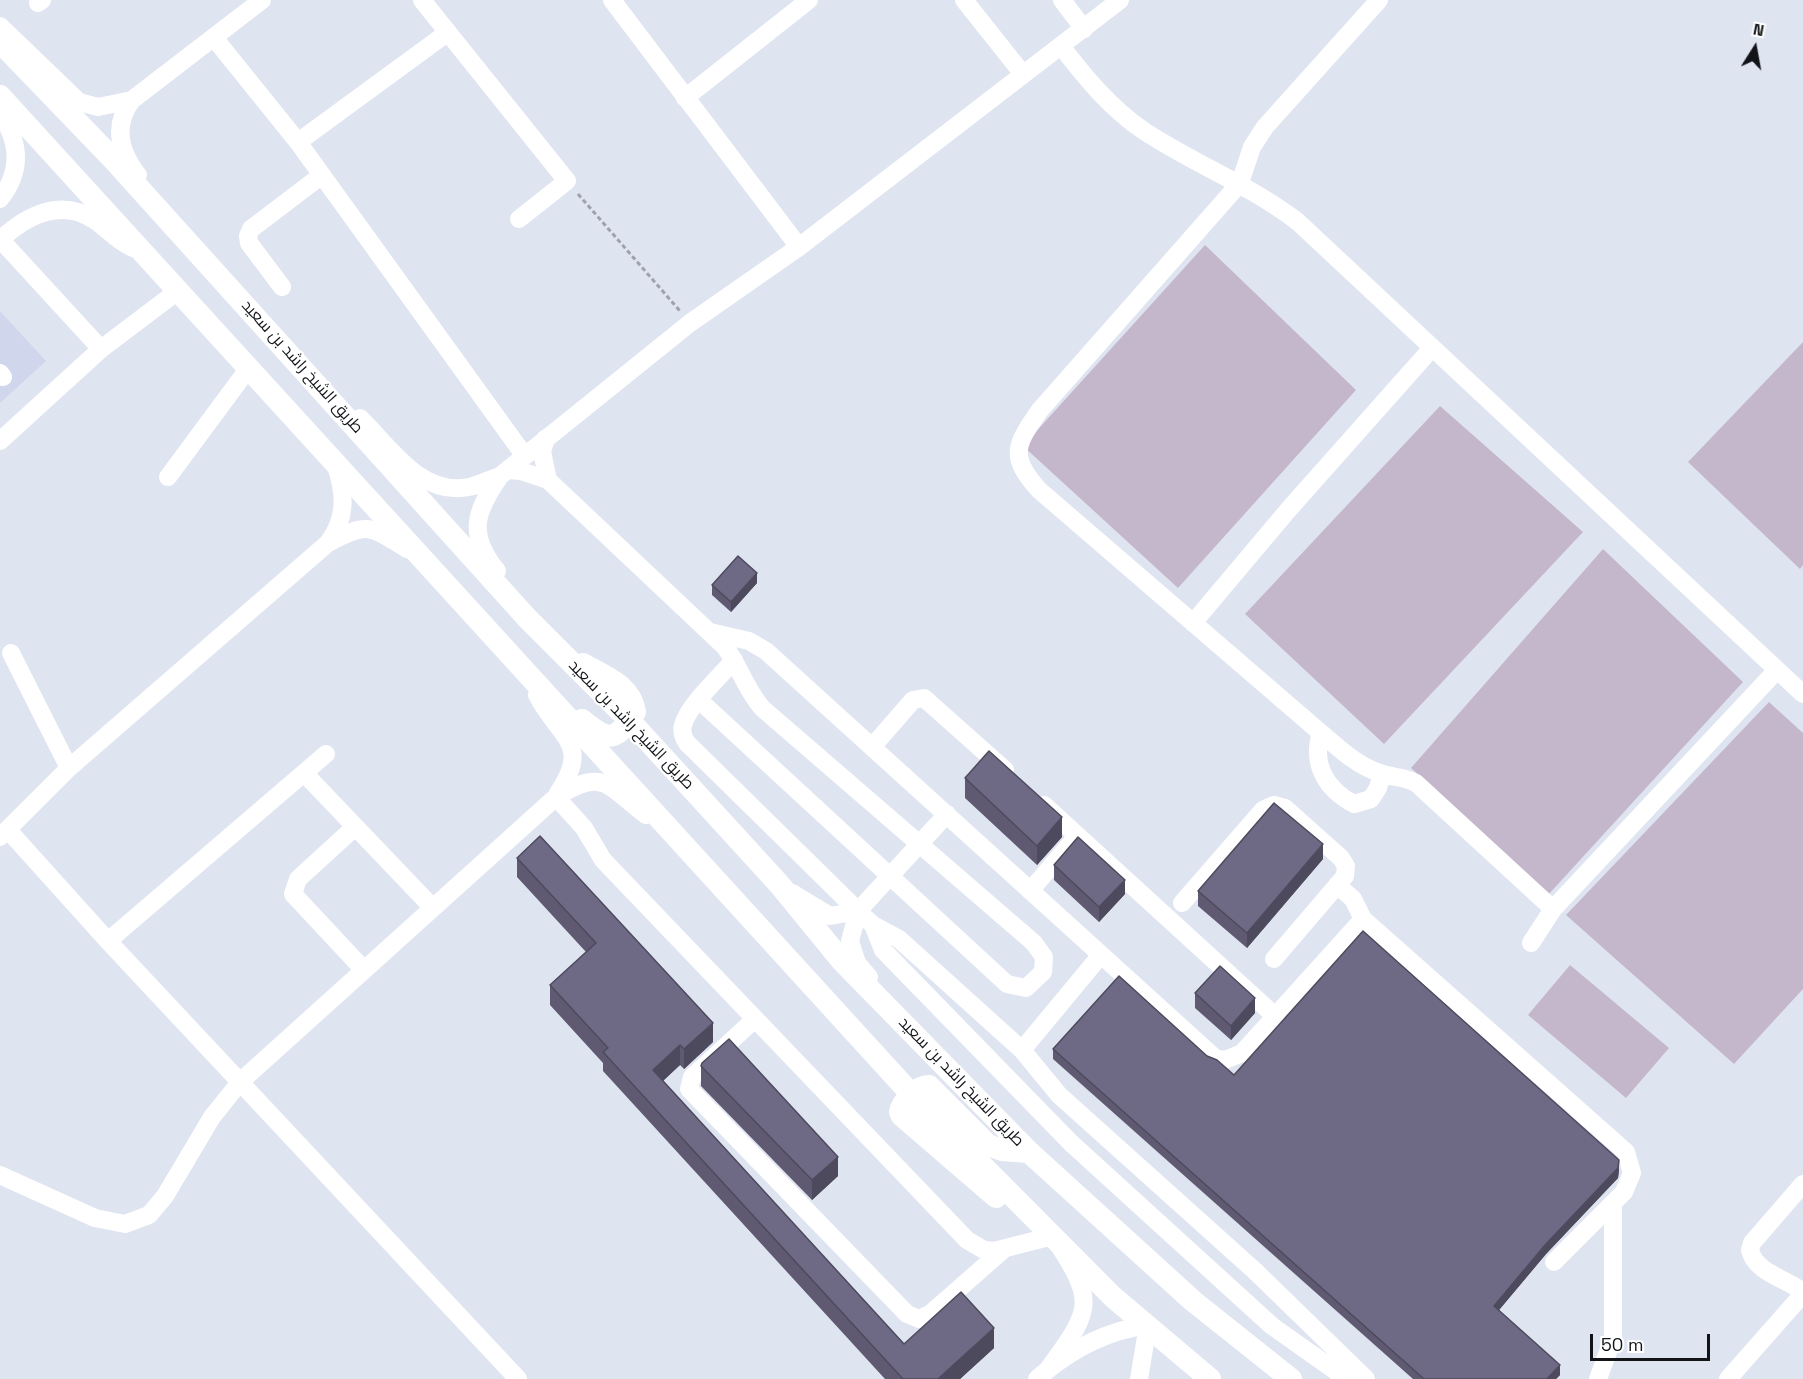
<!DOCTYPE html>
<meta charset="utf-8">
<style>
body{margin:0}
#map{position:relative;width:1803px;height:1379px;overflow:hidden;background:#dfe4f1;font-family:"Space Grotesk",sans-serif}
canvas{display:block}
.north{position:absolute;left:1725px;top:18px;width:60px;height:60px;-webkit-text-stroke:4px #fff;paint-order:stroke;rotate:11deg;font-size:16px;font-weight:700;line-height:24px;text-align:center;color:#121418}
.north::after{content:'';display:block;margin:auto;width:21px;height:27px;background:#121418;clip-path:polygon(50% 0,100% 100%,50% 72%,0 100%)}
.scale{position:absolute;left:1590px;top:1334px;width:120px;height:27px;box-sizing:border-box;border:3px solid #121418;border-top:0;padding-left:8px;font-size:18px;line-height:21px;white-space:nowrap;color:#121418;-webkit-text-stroke:4px #fff;paint-order:stroke}
</style>
<div id="map">
<canvas width="1803" height="1379"></canvas>
<div class="north">N</div>
<div class="scale">50 m</div>
</div>
<script>
const g = document.querySelector('canvas').getContext('2d');
g.lineJoin = 'round';
function paint(path, color) {
  g.fillStyle = color;
  g.fill(path, 'evenodd');
}
function stroke(path, color, width, dash) {
  g.strokeStyle = color;
  g.lineWidth = width;
  g.lineCap = dash ? 'butt' : 'round';
  g.setLineDash(dash || []);
  g.stroke(path);
}
function write(font, color, halo, rows, align = 'center') {
  g.font = font + ' "Space Grotesk",Cairo,sans-serif';
  g.lineWidth = 4.5;
  g.setLineDash([]);
  g.textBaseline = 'middle';
  g.strokeStyle = halo;
  g.fillStyle = color;
  for (const [text, x, y, turn = 0] of rows) {
    g.save();
    g.translate(x, y);
    g.rotate((+turn || 0) * Math.PI / 180);
    g.textAlign = isNaN(turn) ? turn : align;
    if (halo) g.strokeText(text, 0, 0);
    g.fillText(text, 0, 0);
    g.restore();
  }
}
const built = new Path2D(`
 M0 311 46 361 0 403Z`);
const green = new Path2D(`
 M1205 245 1356 390 1178 588 1023 446Z
 M1803 342V565L1800 569 1688 462Z
 M1440 406 1583 532 1384 744 1245 614Z
 M1603 549 1743 682 1548 895 1411 768Z
 M1769 702 1803 733V989L1734 1064 1566 915Z
 M1570 965 1669 1048 1626 1098 1528 1015Z`);
const path = new Path2D(`
 M578 194 680 311`);
const minor = new Path2D(`
 M422 0 567 181 519 219
 M612 0 799 247
 M964 0 1022 73
 M1062 0 1084 29
 M1379 0 1265 127 1252 147 1240 183 1040 410C1016 444 1008 456 1039 490L1321 733C1339 748 1357 766 1380 773 1393 778 1402 776 1416 783L1553 909
 M38 3 42 0
 M0 26 79 102 98 107 132 100
 M215 39 298 142 524 455
 M1061 46C1085 77 1110 108 1144 131 1194 164 1250 185 1298 222L1803 694
 M685 98 809 0
 M0 113C20 142 22 171 0 199
 M298 142 447 33
 M138 175C120 152 112 126 132 100L262 0
 M0 239 101 349
 M0 240C27 215 61 197 96 221 109 230 117 241 133 248
 M282 287 249 243 248 236 251 229 322 175
 M0 373 3 377
 M360 418C391 448 421 497 469 487 480 485 490 479 500 476
 M546 438 542 452 548 480 725 647C740 667 745 688 762 708L1034 943 1044 957 1043 972 1026 988 1007 984 699 700
 M0 441 101 349 179 290
 M508 470 521 471 548 480
 M168 477 248 369
 M330 542C369 521 371 527 407 549
 M497 571C467 534 475 512 500 476L690 323 799 247 1120 0
 M1193 623 1289 509 1432 348
 M710 632 749 641 766 651 1215 1058 1225 1060 1242 1053 1363 919
 M11 653 69 768
 M734 660C721 676 688 705 683 725 681 732 683 737 687 743L858 911 873 925 899 939 1022 1050 1059 1095 1255 1271 1366 1379
 M537 695C559 738 592 743 558 793
 M1321 733C1311 765 1327 790 1354 804L1371 799 1378 788 1382 774
 M872 747 913 700 924 698 1005 770
 M304 773 433 908
 M556 797 584 828 603 860 967 1240 984 1250 994 1251 1053 1236C1094 1300 1095 1306 1049 1368
 M1044 805 1275 1016
 M355 827 298 879 293 894 364 970
 M8 830 108 941 518 1379
 M0 837 69 768 328 543C347 518 345 494 336 466
 M1337 885 1353 899 1363 919 1626 1152 1632 1173 1624 1192 1554 1262
 M1030 891 1077 836
 M792 893 830 916 858 911
 M1182 903 1263 810 1274 805 1285 808 1341 858 1346 866 1345 876 1274 959
 M873 925 883 950 1071 1143 1272 1326 1347 1379
 M108 941 326 754
 M1531 943 1553 909 1777 670
 M869 977 857 963 850 941 858 911 947 814
 M755 1019 692 1077 689 1089 907 1314 919 1319 930 1314 1003 1250
 M1022 1050 1100 956
 M0 1175 95 1218 125 1224 149 1215 165 1196 212 1117 240 1082 556 797C605 767 607 786 646 815
 M1803 1184 1752 1243 1750 1250C1755 1273 1788 1279 1803 1292
 M1037 1379C1069 1350 1105 1331 1148 1325L1139 1379
 M1598 1379 1613 1338V1203
 M1728 1379 1803 1294`);
const major = new Path2D(`
 M0 42 111 157 527 618 629 720 779 884 842 961 1029 1152 1193 1301 1291 1379
 M0 96 912 1095 1113 1297 1210 1379
 M582 720C609 742 615 742 635 712 631 685 604 676 583 664
 M996 1197 902 1116 900 1112C902 1101 918 1086 929 1086L988 1145 1002 1150 1029 1152`);
const wall = new Path2D(`
 M757 583 731 612 712 595V585Z
 M965 778 1062 837 1037 865 965 798Z
 M517 858 713 1042 684 1069 680 1065 663 1081 904 1344 994 1348 960 1379H885L603 1071V1063L550 1005V985L586 952 517 877Z
 M1323 859 1247 948 1198 906V891Z
 M1054 865 1125 894 1099 922 1054 880Z
 M1195 993 1255 1013 1231 1040 1195 1008Z
 M1053 1049 1234 1075 1619 1170 1618 1178 1546 1254 1499 1310 1560 1375 1556 1379H1413L1053 1059Z
 M701 1066 838 1176 812 1200 701 1086Z`);
const shadedWall = new Path2D(`
 M757 573V583L731 612V602Z
 M1062 817V837L1037 865V846Z
 M1323 844V859L1247 948V933Z
 M1125 880V894L1099 922V907Z
 M1255 998V1013L1231 1040V1026Z
 M713 1023V1042L684 1069V1049Z
 M680 1045V1065L653 1090V1070Z
 M838 1157V1176L812 1200V1180Z
 M1619 1160V1170L1618 1178 1546 1254 1494 1316V1306Z
 M994 1328V1348L960 1379H938Z
 M1560 1365V1375L1556 1379H1547Z`);
const building = new Path2D(`
 M738 556 757 573 731 602 712 585Z
 M989 751 1062 817 1037 846 965 778Z
 M1274 803 1323 844 1247 933 1198 891Z
 M540 836 713 1023 684 1049 680 1045 653 1070 904 1344 961 1292 994 1328 938 1379H903L603 1052 608 1048 550 985 596 943 517 858Z
 M1078 837 1125 880 1099 907 1054 865Z
 M1363 931 1619 1160 1618 1168 1546 1244 1494 1306 1560 1365 1547 1379H1424L1053 1049 1119 976 1207 1056 1217 1060 1234 1075Z
 M1220 966 1255 998 1231 1026 1195 993Z
 M729 1039 838 1157 812 1180 701 1066 702 1063Z`);
const streetNames = [
 ["طريق الشيخ راشد بن سعيد",302,367,48],
 ["طريق الشيخ راشد بن سعيد",631,725,46],
 ["طريق الشيخ راشد بن سعيد",961,1082,46]
];
paint(built, '#d0d7ec');
paint(green, '#c5b7cb');
stroke(path, '#9ea2ac', 3, [4.5, 3]);
stroke(minor, '#fff', 18);
stroke(major, '#fff', 22);
paint(wall, '#5f5a72');
paint(shadedWall, '#4d4a5d');
paint(building, '#6e6985');
stroke(building, '#4d4a5d', 1.5);
write('16px', '#121418', '#fff', streetNames);
</script>
